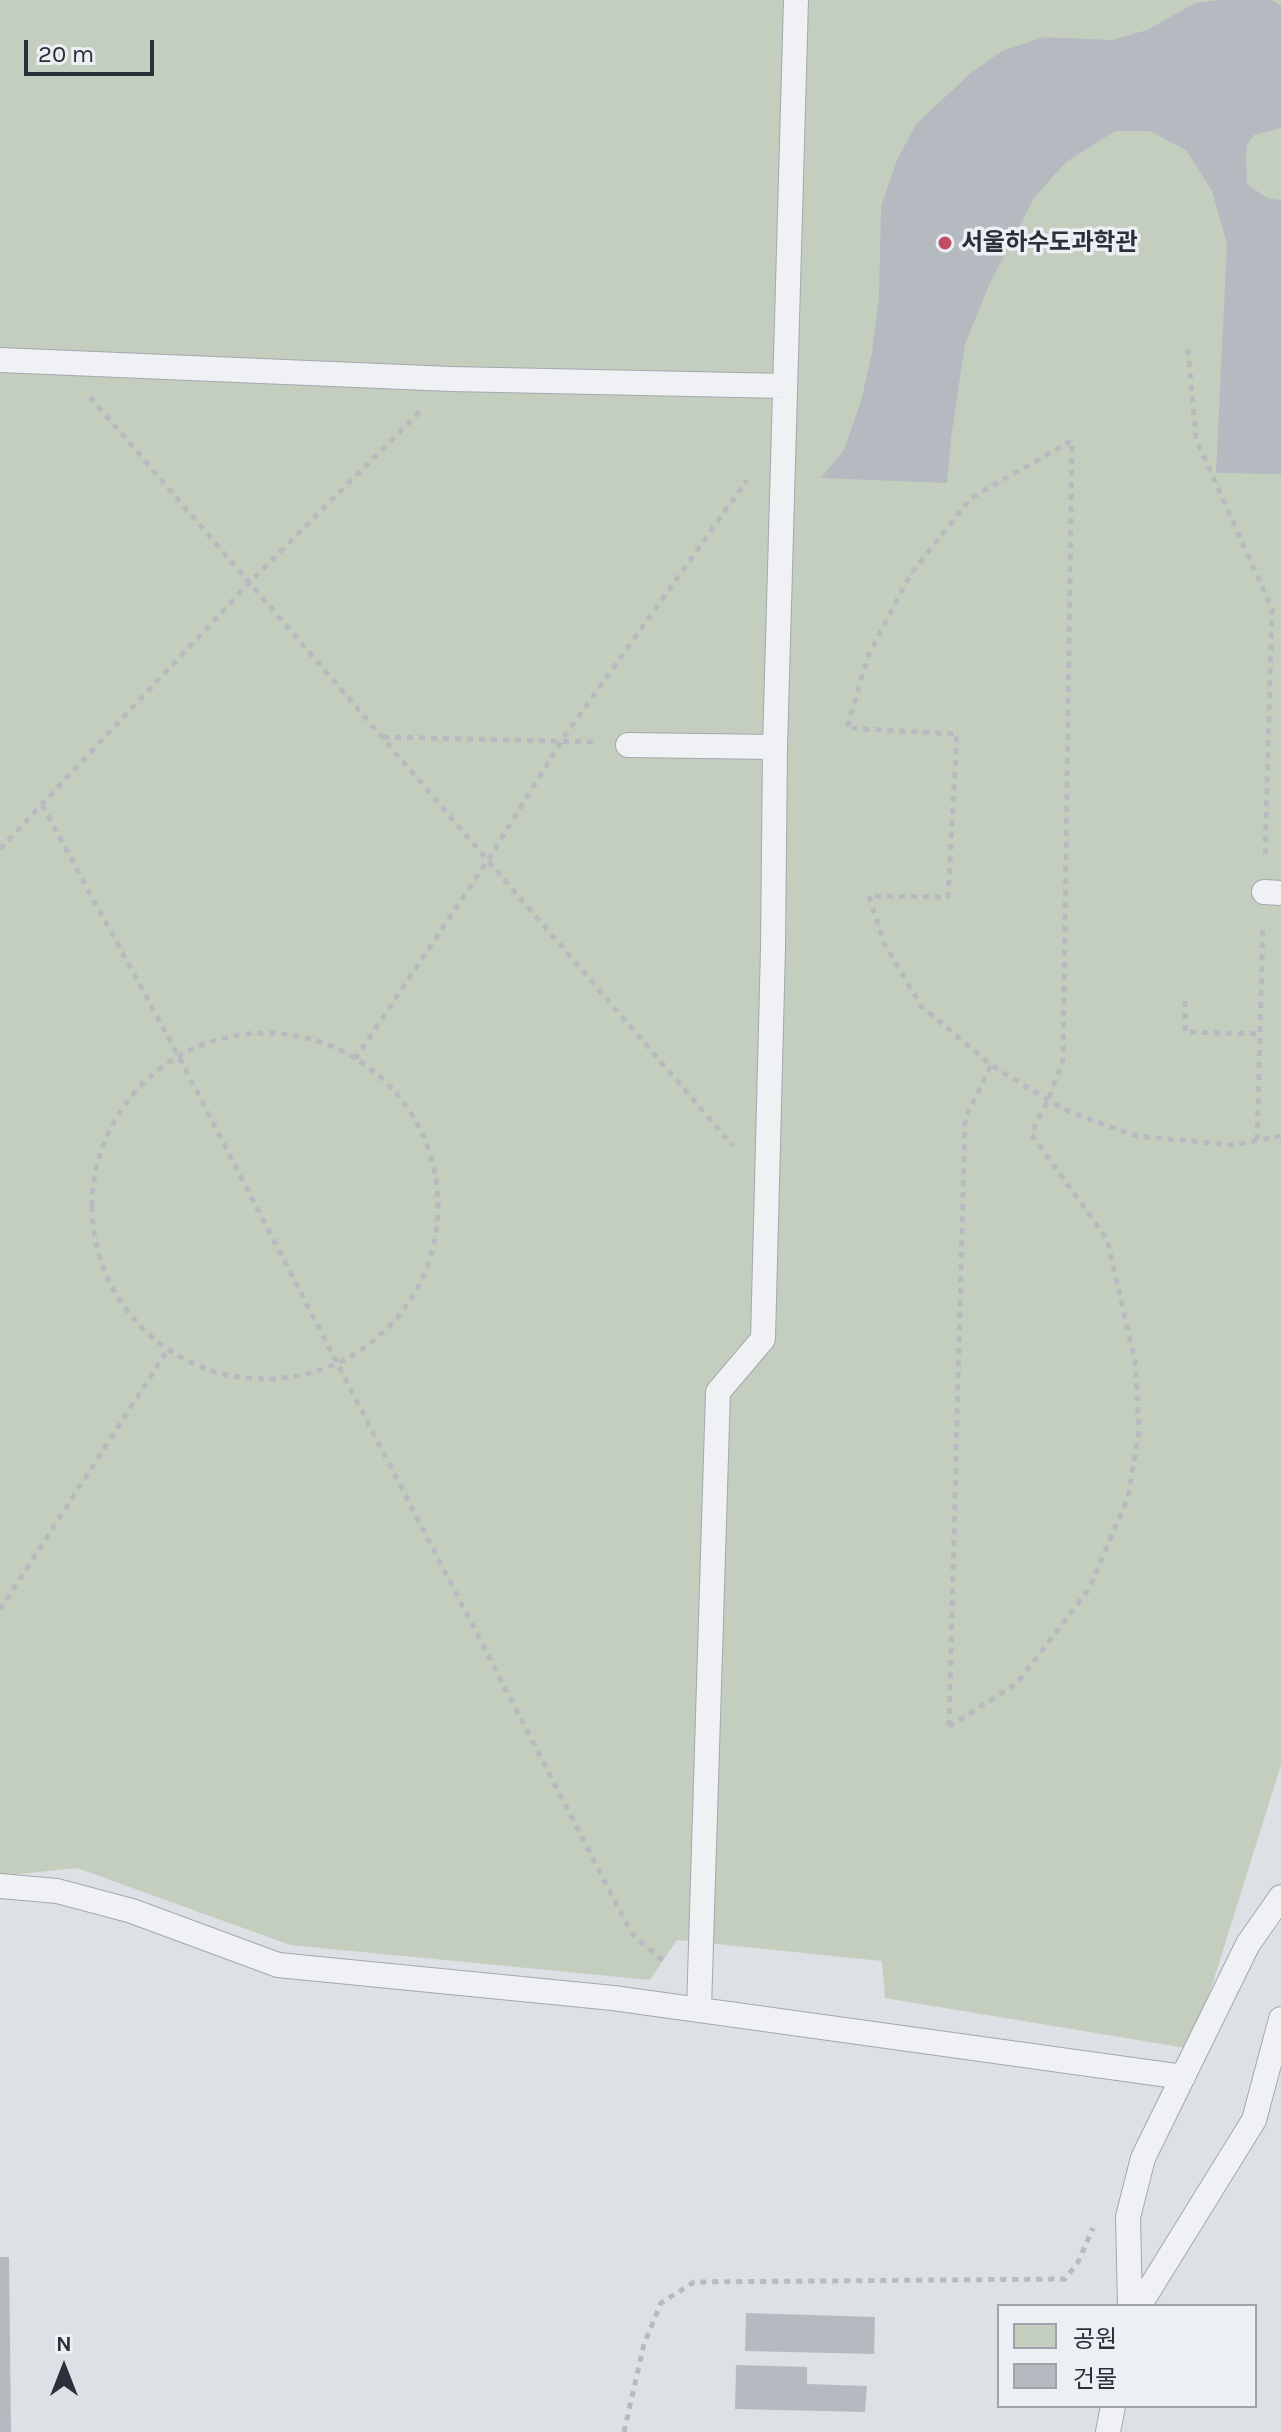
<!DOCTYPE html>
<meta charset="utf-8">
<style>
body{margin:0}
#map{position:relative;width:1281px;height:2432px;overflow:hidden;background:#dde1e5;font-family:Karla,"Noto Sans KR",sans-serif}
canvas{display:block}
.legend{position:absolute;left:997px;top:2304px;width:260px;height:104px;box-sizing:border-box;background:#eceff3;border:2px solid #9ea3a9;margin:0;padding:10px 14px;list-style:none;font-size:24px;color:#28303a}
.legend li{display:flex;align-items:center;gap:16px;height:40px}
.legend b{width:40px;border:2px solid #9ea3a9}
.north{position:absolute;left:24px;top:2328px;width:80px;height:80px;-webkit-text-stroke:6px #eceff3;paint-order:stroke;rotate:0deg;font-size:22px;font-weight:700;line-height:32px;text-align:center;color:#28303a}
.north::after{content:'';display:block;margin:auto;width:28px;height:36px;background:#28303a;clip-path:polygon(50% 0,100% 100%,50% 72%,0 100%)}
.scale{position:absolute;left:24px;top:40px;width:130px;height:36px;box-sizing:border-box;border:4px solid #28303a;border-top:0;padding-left:10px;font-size:24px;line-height:28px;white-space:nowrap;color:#28303a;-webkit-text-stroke:6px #eceff3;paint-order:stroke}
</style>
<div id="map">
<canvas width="1281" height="2432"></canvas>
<ul class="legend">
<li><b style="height:22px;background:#c4cebf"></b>공원</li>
<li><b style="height:22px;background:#b5bac1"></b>건물</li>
</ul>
<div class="north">N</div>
<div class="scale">20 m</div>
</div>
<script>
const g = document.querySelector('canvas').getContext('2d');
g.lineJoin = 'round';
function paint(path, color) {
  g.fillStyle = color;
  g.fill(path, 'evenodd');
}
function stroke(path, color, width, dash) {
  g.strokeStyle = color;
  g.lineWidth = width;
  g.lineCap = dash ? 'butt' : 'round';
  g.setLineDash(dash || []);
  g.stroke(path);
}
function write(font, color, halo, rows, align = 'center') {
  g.font = font + ' Karla,"Noto Sans KR",sans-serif';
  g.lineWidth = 7;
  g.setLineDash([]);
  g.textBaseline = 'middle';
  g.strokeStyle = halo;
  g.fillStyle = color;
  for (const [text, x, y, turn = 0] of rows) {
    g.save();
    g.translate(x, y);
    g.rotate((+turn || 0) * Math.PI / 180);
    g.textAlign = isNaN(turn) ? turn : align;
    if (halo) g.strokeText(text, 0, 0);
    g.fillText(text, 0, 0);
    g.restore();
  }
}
const green = new Path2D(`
 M0 0H1281V1765L1192 2049 885 1998 882 1961 677 1940 650 1980 290 1945 77 1868 0 1876Z`);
const building = new Path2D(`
 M1219 0H1272L1281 6V128L1254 135 1247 145 1246 159 1247 184 1267 198 1281 200V474L1216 473 1227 244 1212 191 1187 151 1150 131H1115L1066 162 1034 198 989 285 965 344 951 438 947 483 821 478 844 450 861 401 872 352 879 297 881 206 897 160 916 124 971 73 1002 51 1044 37 1112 40 1147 30 1195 3Z
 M0 2257H9L11 2432H0Z
 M746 2313 875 2317 874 2354 745 2351Z
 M736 2365 807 2367V2384L867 2386 865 2412 735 2409Z`);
const path = new Path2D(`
 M1188 349 1196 439 1272 609 1265 859
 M90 397 733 1146
 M1071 441 971 498 910 575 868 656 847 728 957 734 948 897 869 896 884 943 921 1006 991 1065 1048 1100 1072 1113 1137 1136 1233 1145 1281 1136
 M383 737 595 742
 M42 805 178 1055 632 1934 666 1963
 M0 849 250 582 420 411
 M1185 1001V1032L1260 1034
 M92 1206a173 173 0 1 1 346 0a173 173 0 1 1-346 0Z
 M355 1059 488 860 562 740 747 480
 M1257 1140 1263 925
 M0 1610 167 1351
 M949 1726 965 1119 991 1065
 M949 1727 1017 1683 1089 1589 1128 1497 1139 1430 1135 1361 1107 1239 1031 1134 1048 1100 1063 1060 1072 441
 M624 2432 644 2344 661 2303 694 2282 1065 2279 1078 2262 1093 2228`);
const service = new Path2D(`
 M0 360 451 379 785 386
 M628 745 775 747
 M1264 892 1281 893
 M0 1886 57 1891 132 1911 278 1965 613 1998 1183 2077
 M699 2009 718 1392 763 1339 773 948 775 747 796 0
 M1130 2306 1128 2217 1143 2158 1248 1944 1281 1897
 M1139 2306 1254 2120 1281 2019
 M1108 2432 1113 2406`);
const markers = [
 [945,243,8,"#c04c65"]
];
const poiNames = [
 ["서울하수도과학관",961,243]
];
paint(green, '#c4cebf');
paint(building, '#b5bac1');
stroke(service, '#a3a8ae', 26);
stroke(path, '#b7bbc0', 5, [6, 6]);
stroke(service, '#eff1f4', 24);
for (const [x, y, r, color] of markers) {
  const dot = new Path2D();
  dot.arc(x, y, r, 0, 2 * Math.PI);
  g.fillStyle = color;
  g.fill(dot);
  stroke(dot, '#eceff3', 3);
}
write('bold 24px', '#28303a', '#eceff3', poiNames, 'left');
</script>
